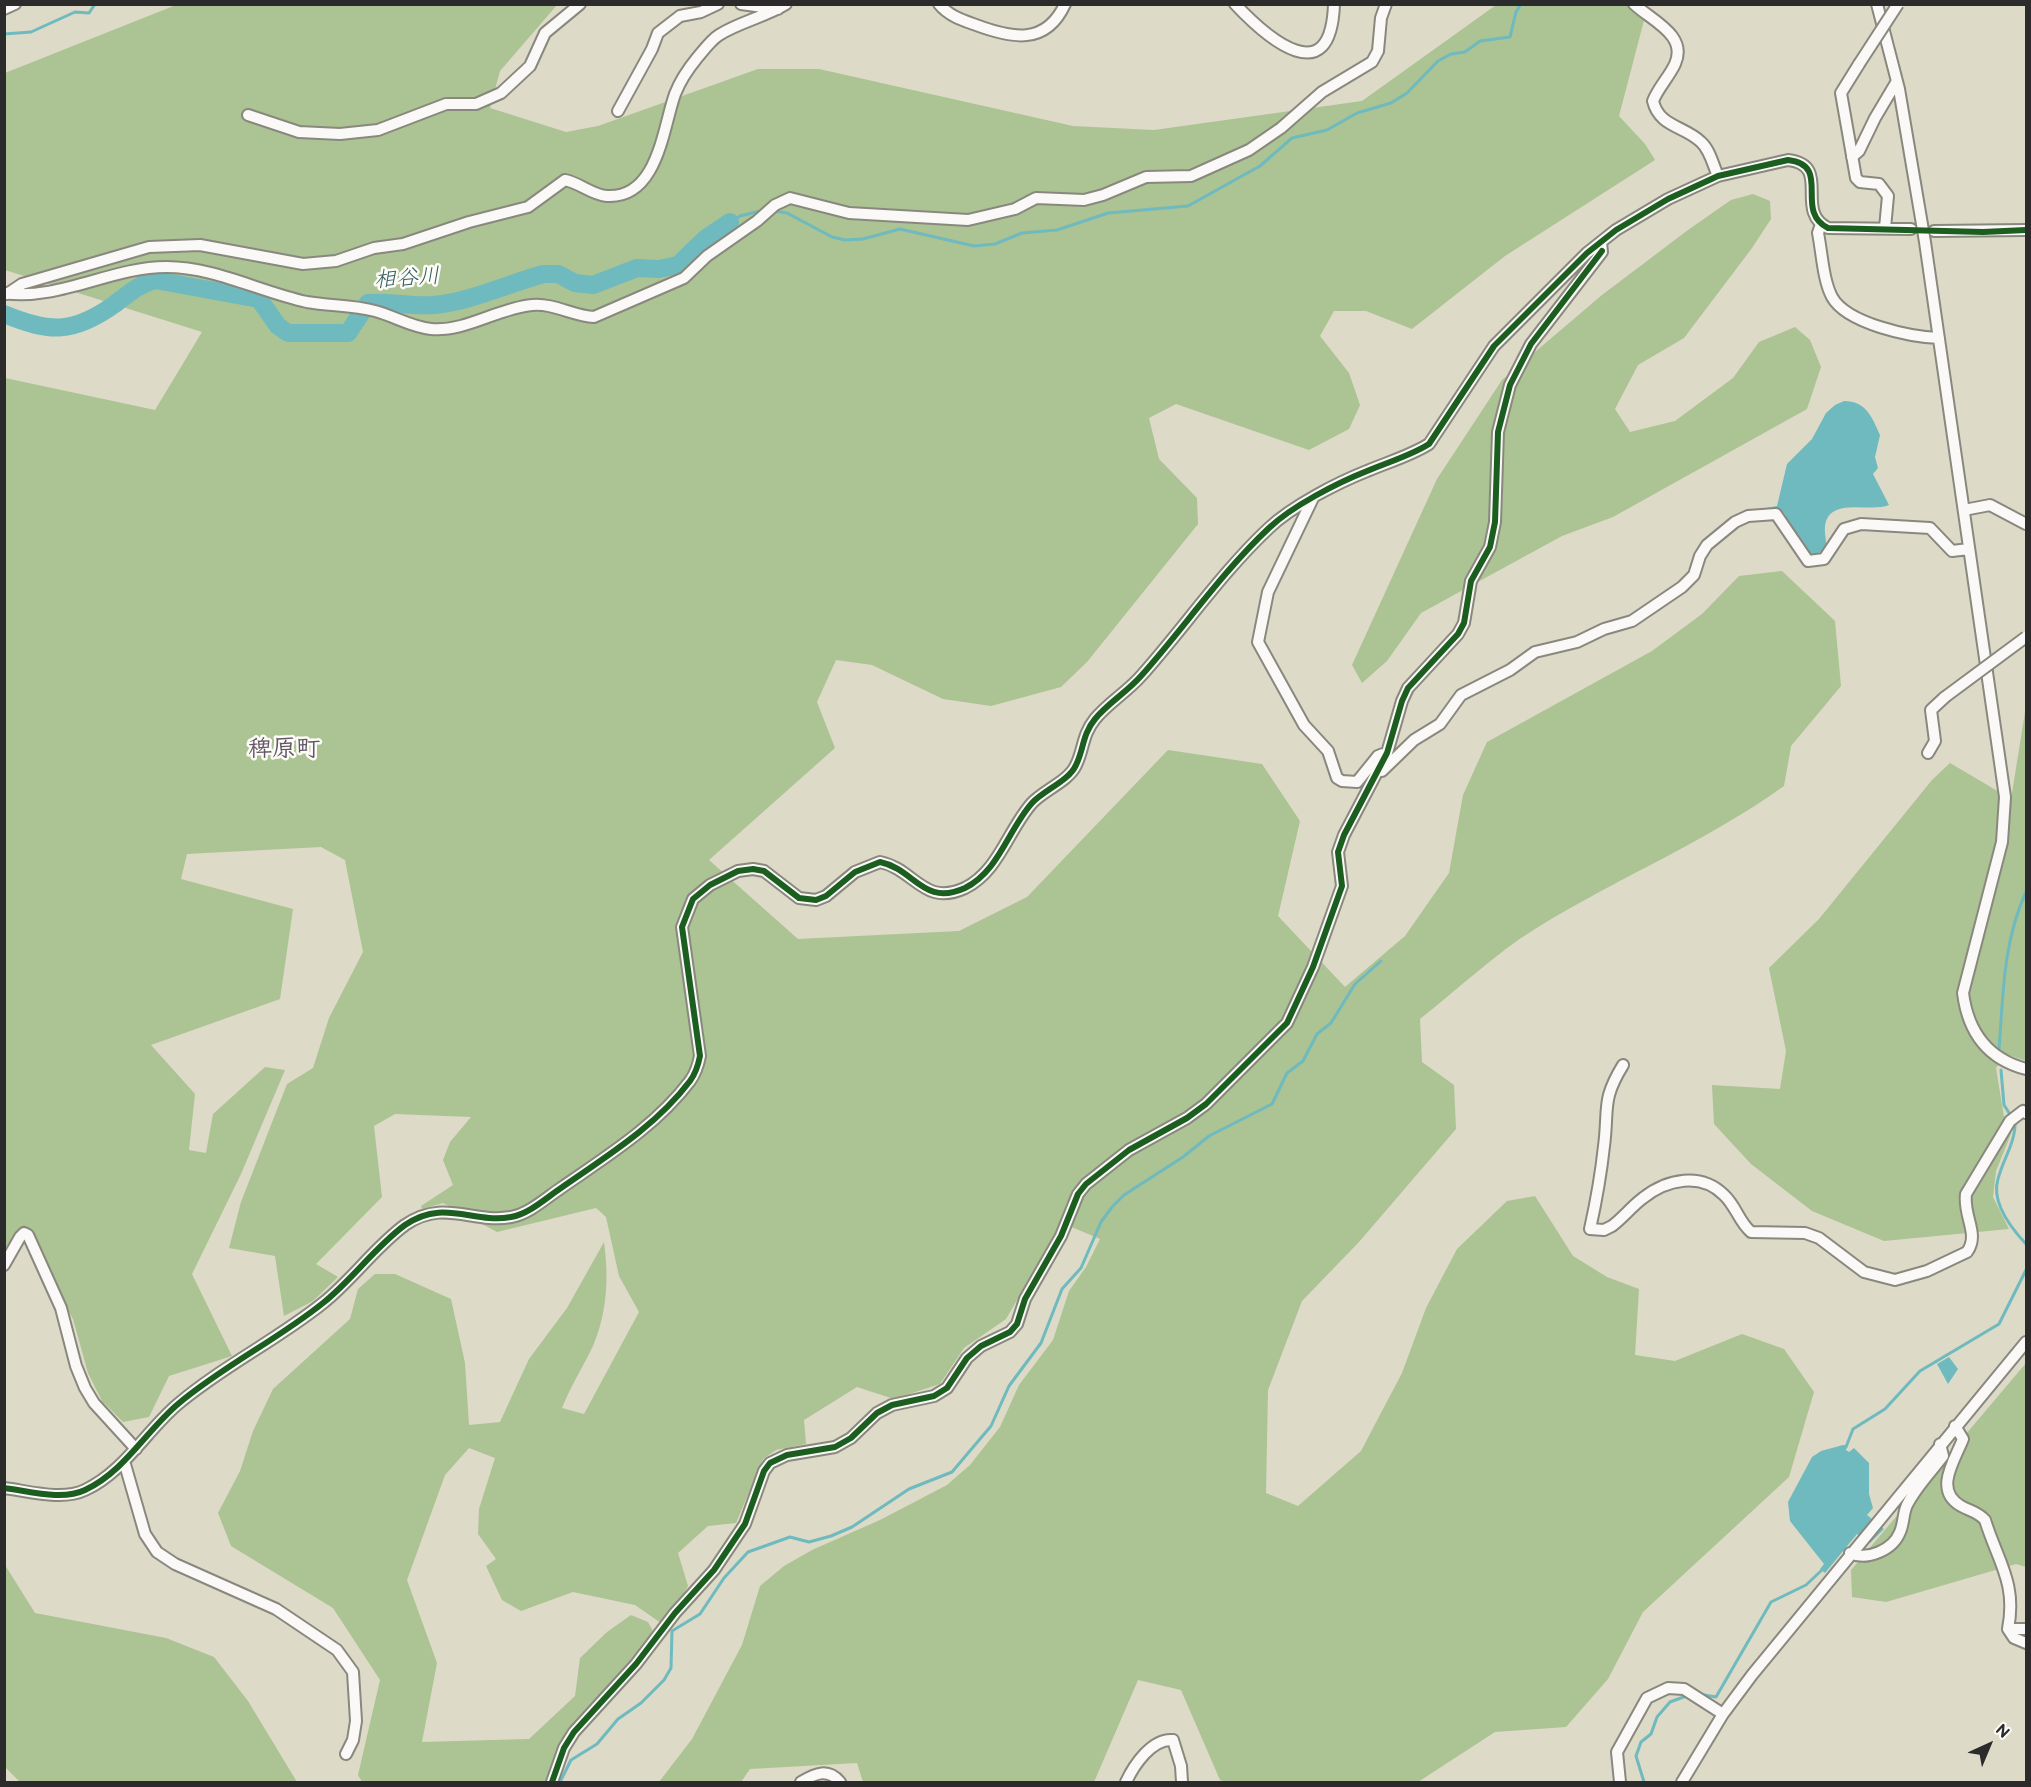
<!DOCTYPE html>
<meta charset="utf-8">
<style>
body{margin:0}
#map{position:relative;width:2031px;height:1787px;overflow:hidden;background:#dddac7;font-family:"Balsamiq Sans",sans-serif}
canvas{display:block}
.frame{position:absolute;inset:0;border:6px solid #2b2b2b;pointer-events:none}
.north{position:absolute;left:1959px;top:1715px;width:60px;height:60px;-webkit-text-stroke:4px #fdfcf7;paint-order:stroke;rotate:44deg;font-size:16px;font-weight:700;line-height:24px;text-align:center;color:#2b2b2b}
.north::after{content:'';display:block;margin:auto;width:21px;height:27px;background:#2b2b2b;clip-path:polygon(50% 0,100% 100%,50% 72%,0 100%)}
</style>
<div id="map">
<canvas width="2031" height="1787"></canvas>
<div class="frame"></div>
<div class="north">N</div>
</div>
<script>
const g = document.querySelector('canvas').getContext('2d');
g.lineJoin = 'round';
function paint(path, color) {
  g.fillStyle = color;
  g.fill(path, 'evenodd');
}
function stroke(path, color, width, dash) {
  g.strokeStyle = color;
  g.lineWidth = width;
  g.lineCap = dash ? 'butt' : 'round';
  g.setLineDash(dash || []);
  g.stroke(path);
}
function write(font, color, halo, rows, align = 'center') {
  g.font = font + ' "Balsamiq Sans","Klee One",sans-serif';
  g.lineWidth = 5;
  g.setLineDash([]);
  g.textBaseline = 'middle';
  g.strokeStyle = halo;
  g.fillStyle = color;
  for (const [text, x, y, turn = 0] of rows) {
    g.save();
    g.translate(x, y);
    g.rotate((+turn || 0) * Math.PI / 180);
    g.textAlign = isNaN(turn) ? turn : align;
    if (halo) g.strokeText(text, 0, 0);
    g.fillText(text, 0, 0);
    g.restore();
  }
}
const forest = new Path2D(`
 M176 5H557L500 71 490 108 566 132 598 126 758 69H819L1073 126 1154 130 1362 101 1496 5H1648L1619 116 1645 144 1655 160 1505 256 1412 329 1366 311H1334L1320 336 1349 373 1360 405 1349 429 1309 450 1176 404 1149 418 1159 459 1197 498 1198 524 1087 662 1061 687 991 706 943 699 872 665 836 660 817 702 835 748 709 860 798 939 959 931 1027 897 1168 750 1262 764 1300 821 1278 916 1345 987 1405 936 1449 873 1463 795 1487 742 1652 651 1702 614 1739 576 1782 571 1835 621 1841 686 1791 746 1784 786C1706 842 1617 878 1535 929 1496 953 1457 990 1420 1019L1422 1062 1454 1085 1456 1129 1359 1242 1302 1301 1268 1390 1266 1493 1298 1506 1361 1451 1402 1373 1426 1308 1457 1249 1507 1201 1535 1196 1573 1256 1607 1277 1639 1289 1635 1355 1675 1361 1742 1334 1784 1349 1814 1392 1789 1477 1643 1612 1608 1679 1566 1727 1495 1732 1418 1782H1225L1220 1780 1181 1690 1138 1680 1094 1782H863L857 1763 750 1769 741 1782H659L692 1739 742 1645 760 1586 784 1566 812 1550 880 1520 947 1485 970 1465 1000 1427 1019 1385 1053 1340 1069 1291 1086 1267 1100 1239 1062 1223 1006 1319 964 1348 940 1384 894 1399 857 1387 804 1420 806 1444 776 1450 763 1459 736 1523 708 1526 678 1553 688 1586 680 1602 661 1623 635 1605 573 1592 521 1611 502 1600 486 1566 496 1559 478 1534 479 1509 495 1458 469 1448 445 1475 407 1580 437 1663 422 1742 529 1739 575 1696 580 1658 607 1632 631 1615 648 1622 654 1633 571 1728 547 1782H362L358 1775 380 1680 333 1608 231 1546 218 1513 240 1471 253 1431 273 1389 350 1319 358 1289 375 1274H395L451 1299 465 1363 469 1425 500 1422 529 1359 567 1308 604 1242C609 1278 607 1313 593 1346 583 1367 570 1387 562 1408L584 1414 639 1312 619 1276 606 1217 596 1208 497 1232 443 1203 422 1209 421 1206 453 1185 443 1160 450 1142 471 1117 395 1114 374 1126 382 1197 316 1264 338 1277 313 1301 284 1316 275 1256 229 1248 241 1202 287 1084 313 1068 329 1018 363 952 345 860 321 847 187 854 181 879 293 909 280 999 151 1045 195 1094 189 1150 206 1153 213 1114 265 1067 285 1070 241 1174 192 1274 232 1356 169 1376 149 1417 123 1422 102 1401 88 1373 73 1319 49 1277 30 1231 5 1257V378L155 410 202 332 5 270V73Z
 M1753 194 1770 201 1771 219 1752 248 1684 338 1638 365 1615 409 1630 432 1675 421 1733 378 1759 342 1795 327 1810 340 1821 367 1807 409 1613 517 1562 536 1421 613 1387 661 1362 683 1352 665 1437 479 1502 380 1602 295 1688 230 1731 200Z
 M2026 706V1061L2006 1054 1996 1068 2004 1117 2011 1134 1996 1171 1993 1197 2009 1229 1884 1241 1812 1211 1751 1164 1714 1124 1712 1085 1780 1089 1786 1051 1769 968 1819 919 1932 780 1950 763 2011 799Z
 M2026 1363V1567L2016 1564 1886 1602 1852 1597 1851 1570Z
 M5 1565 35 1613 166 1638 214 1657 248 1701 297 1782H20L5 1767Z`);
const water = new Path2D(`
 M1844 401C1866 401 1872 417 1880 435L1875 457 1878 468 1873 474 1889 505C1871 513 1829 496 1825 526 1824 533 1827 542 1826 550L1812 555 1799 541 1784 513 1780 510 1760 513V509L1777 506 1787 464 1812 439 1826 413 1835 405Z
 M1949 1357 1958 1369 1948 1384 1937 1364Z
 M1843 1445H1847L1846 1450 1849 1452 1854 1448 1869 1463V1494L1873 1508 1867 1515 1884 1529 1870 1543 1857 1534 1825 1573 1820 1569 1824 1564 1790 1521 1788 1502 1812 1457 1821 1451Z`);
const stream = new Path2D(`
 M4 34 31 32 75 12 89 13 95 4
 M774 211 787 213 832 237 845 240 863 239 900 229 974 246 995 244 1022 233 1057 230 1108 213 1188 206 1260 166 1292 138 1327 130 1357 113 1391 103 1407 93 1438 61 1451 54 1465 52 1480 41 1510 37 1516 12 1521 4
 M730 222 740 216 764 210
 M1999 1050C2003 997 2003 941 2026 892
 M2001 1070 2004 1105 2011 1116
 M2015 1121C2016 1142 2003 1159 1998 1179 1991 1202 2011 1228 2026 1244
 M1846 1447 1853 1429 1885 1409 1920 1371 1999 1324 2026 1270
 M1698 1694 1716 1697 1771 1602 1806 1585 1823 1569
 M560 1782 571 1760 597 1744 618 1719 641 1703 664 1680 671 1668 672 1631 700 1614 724 1578 748 1552 790 1537 809 1542 831 1536 852 1527 909 1489 952 1472 991 1426 1009 1386 1041 1343 1062 1289 1081 1268 1101 1222 1112 1207 1124 1195 1183 1157 1209 1136 1272 1104 1287 1073 1303 1061 1317 1034 1331 1023 1355 984 1381 961
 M1644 1782 1636 1756 1641 1742 1651 1734 1657 1717 1670 1702 1689 1695`);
const river = new Path2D(`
 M4 314C50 333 73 334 115 304 128 294 139 284 155 280L259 299 278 326 288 333H348L368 303C390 301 412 307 434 305 469 302 508 284 543 274H558L575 283 593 285 637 268 659 269 678 265 705 239 730 222`);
const minor = new Path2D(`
 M741 4 778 9
 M939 4C949 16 962 20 976 25 1011 38 1046 46 1065 4
 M1235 4C1268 39 1331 93 1334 4
 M1634 4C1652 21 1688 35 1675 64 1669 77 1658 88 1653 101 1659 127 1685 126 1701 142 1710 150 1713 165 1718 176
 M1877 4 1899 89 1925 242 2005 797 2002 842 1963 993C1968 1032 1988 1059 2026 1069
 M4 9 15 4
 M1859 64 1841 93 1856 178 1860 182 1879 184 1888 196 1885 228
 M618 111 652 49 658 33 680 16 701 12 718 4
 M248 115 299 132 340 134 378 130 446 104H476L501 93 530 66 545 33 580 4
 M1852 157 1859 151 1875 118 1897 81
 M1821 224 1818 233C1822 253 1823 280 1832 297 1847 324 1911 337 1939 338
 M1934 231 2026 230
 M4 293C59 301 112 267 166 267 215 267 260 292 307 302 329 306 353 305 375 311 394 316 411 327 431 329 466 332 498 308 532 305 554 303 573 316 594 317L684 278 707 256 757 221 775 205 790 198 849 213 968 220 1015 209 1036 198 1084 200 1103 195 1146 177 1191 176 1249 150 1281 128 1322 92 1372 62 1378 51 1381 18 1386 4
 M7 294 22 284 149 247 200 245 303 264 336 261 374 248 403 244 469 222 528 207 565 180C580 183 592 195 607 196 658 199 663 127 675 94 680 81 688 69 697 58 703 51 711 40 719 35 739 22 765 17 786 4
 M1313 498 1268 592 1258 642 1304 725 1328 751 1337 778 1342 781 1357 782 1378 756 1383 754
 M1964 510 1990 505 2026 524
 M1928 753 1935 741 1931 710 1945 697
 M1382 771 1414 740 1440 724 1461 695 1510 670 1535 652 1577 642 1604 629 1632 621 1682 587 1694 575 1700 556 1707 545 1735 522 1748 516 1776 514 1808 561 1824 559 1844 529 1861 524 1930 528 1952 551 1969 549
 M1623 1065C1601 1101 1609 1108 1604 1146 1601 1174 1596 1202 1590 1229L1604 1230 1612 1226C1623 1218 1632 1206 1643 1198 1667 1179 1701 1172 1724 1195 1736 1206 1739 1222 1751 1232L1805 1233 1819 1238 1864 1272 1895 1280 1927 1271 1967 1252C1980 1234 1963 1217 1966 1194L2010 1121 2023 1111 2026 1113
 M4 1265 20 1237 24 1233 28 1235 61 1308 76 1366 85 1388 94 1403 136 1449
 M1955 1426 1963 1439C1955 1460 1933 1490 1961 1506 1970 1511 1978 1512 1985 1520 1998 1562 2017 1583 2008 1629L2014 1638 2026 1643
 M124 1461 145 1534 157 1552 175 1564 276 1609 337 1650 353 1672 356 1721 353 1740 346 1754
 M4 1488C29 1491 62 1501 85 1490 124 1472 146 1431 178 1404 223 1366 277 1340 323 1303 352 1280 375 1247 405 1225 444 1198 472 1224 511 1217 529 1214 546 1198 561 1188 607 1156 656 1126 690 1081 696 1073 698 1066 700 1056L682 927 693 899 710 885 738 871 753 869 764 871 799 898 816 900 826 896 855 872 880 862C915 869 923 907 965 888 999 871 1008 830 1032 803 1044 790 1069 781 1076 765 1084 749 1082 735 1095 719 1108 703 1127 692 1141 676 1184 628 1221 573 1269 528 1292 506 1337 483 1367 471 1388 462 1410 456 1429 444L1494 346 1587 253 1616 230 1668 199 1718 176 1788 160C1833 165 1793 211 1828 228L1911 229
 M1850 1553C1867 1561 1893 1550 1900 1532 1904 1523 1903 1513 1907 1505 1916 1487 1931 1472 1943 1456L1940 1444
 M2008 1629H2026
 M552 1782 564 1748 574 1732 636 1664 675 1613 714 1570 745 1524 764 1471 770 1463 787 1455 835 1447 851 1438 877 1413 892 1405 934 1396 947 1388 967 1358 981 1346 1010 1332 1017 1324 1025 1299 1061 1236 1078 1194 1086 1184 1129 1150 1187 1118 1206 1104 1287 1023 1313 967 1342 886 1338 852 1344 835 1387 753 1402 701 1408 688 1458 634 1464 623 1471 581 1490 547 1495 522 1498 432 1510 385 1531 344 1602 252 1601 242
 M801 1782C816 1773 828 1768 840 1782
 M1126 1782C1134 1765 1152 1738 1173 1740L1181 1766 1182 1782
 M1620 1782 1617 1752 1647 1698 1668 1688 1684 1689 1723 1714
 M1682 1782 1723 1714 1752 1675 2026 1342`);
const minorBridge = new Path2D(`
 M1859 64 1898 4
 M1945 697 2026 637`);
const cycleway = new Path2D(`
 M4 1488C29 1491 62 1501 85 1490 124 1472 146 1431 178 1404 223 1366 277 1340 323 1303 352 1280 375 1247 405 1225 444 1198 472 1224 511 1217 529 1214 546 1198 561 1188 607 1156 656 1126 690 1081 696 1073 698 1066 700 1056L682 927 693 899 710 885 738 871 753 869 764 871 799 898 816 900 826 896 855 872 880 862C915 869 923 907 965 888 999 871 1008 830 1032 803 1044 790 1069 781 1076 765 1084 749 1082 735 1095 719 1108 703 1127 692 1141 676 1184 628 1221 573 1269 528 1292 506 1337 483 1367 471 1388 462 1410 456 1429 444L1494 346 1587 253 1616 230 1668 199 1718 176 1788 160C1833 165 1793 211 1828 228L1983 232 2026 230
 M552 1782 564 1748 574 1732 636 1664 675 1613 714 1570 745 1524 764 1471 770 1463 787 1455 835 1447 851 1438 877 1413 892 1405 934 1396 947 1388 967 1358 981 1346 1010 1332 1017 1324 1025 1299 1061 1236 1078 1194 1086 1184 1129 1150 1187 1118 1206 1104 1287 1023 1313 967 1342 886 1338 852 1344 835 1387 753 1402 701 1408 688 1458 634 1464 623 1471 581 1490 547 1495 522 1498 432 1510 385 1531 344 1602 251`);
const waterNames = [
 ["相谷川",407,279,-4]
];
const quarterNames = [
 ["稗原町",284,750]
];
paint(forest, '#acc393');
paint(water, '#6ebabf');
stroke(stream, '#6ebabf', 3);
stroke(river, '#6ebabf', 18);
stroke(minor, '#89887e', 14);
stroke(minor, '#faf9f7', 10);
stroke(minorBridge, '#89887e', 14, []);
stroke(minorBridge, '#faf9f7', 10);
stroke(cycleway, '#1b5e20', 6);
write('italic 22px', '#335f65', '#fdfcf7', waterNames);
write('bold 24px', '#625768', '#fdfcf7', quarterNames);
</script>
